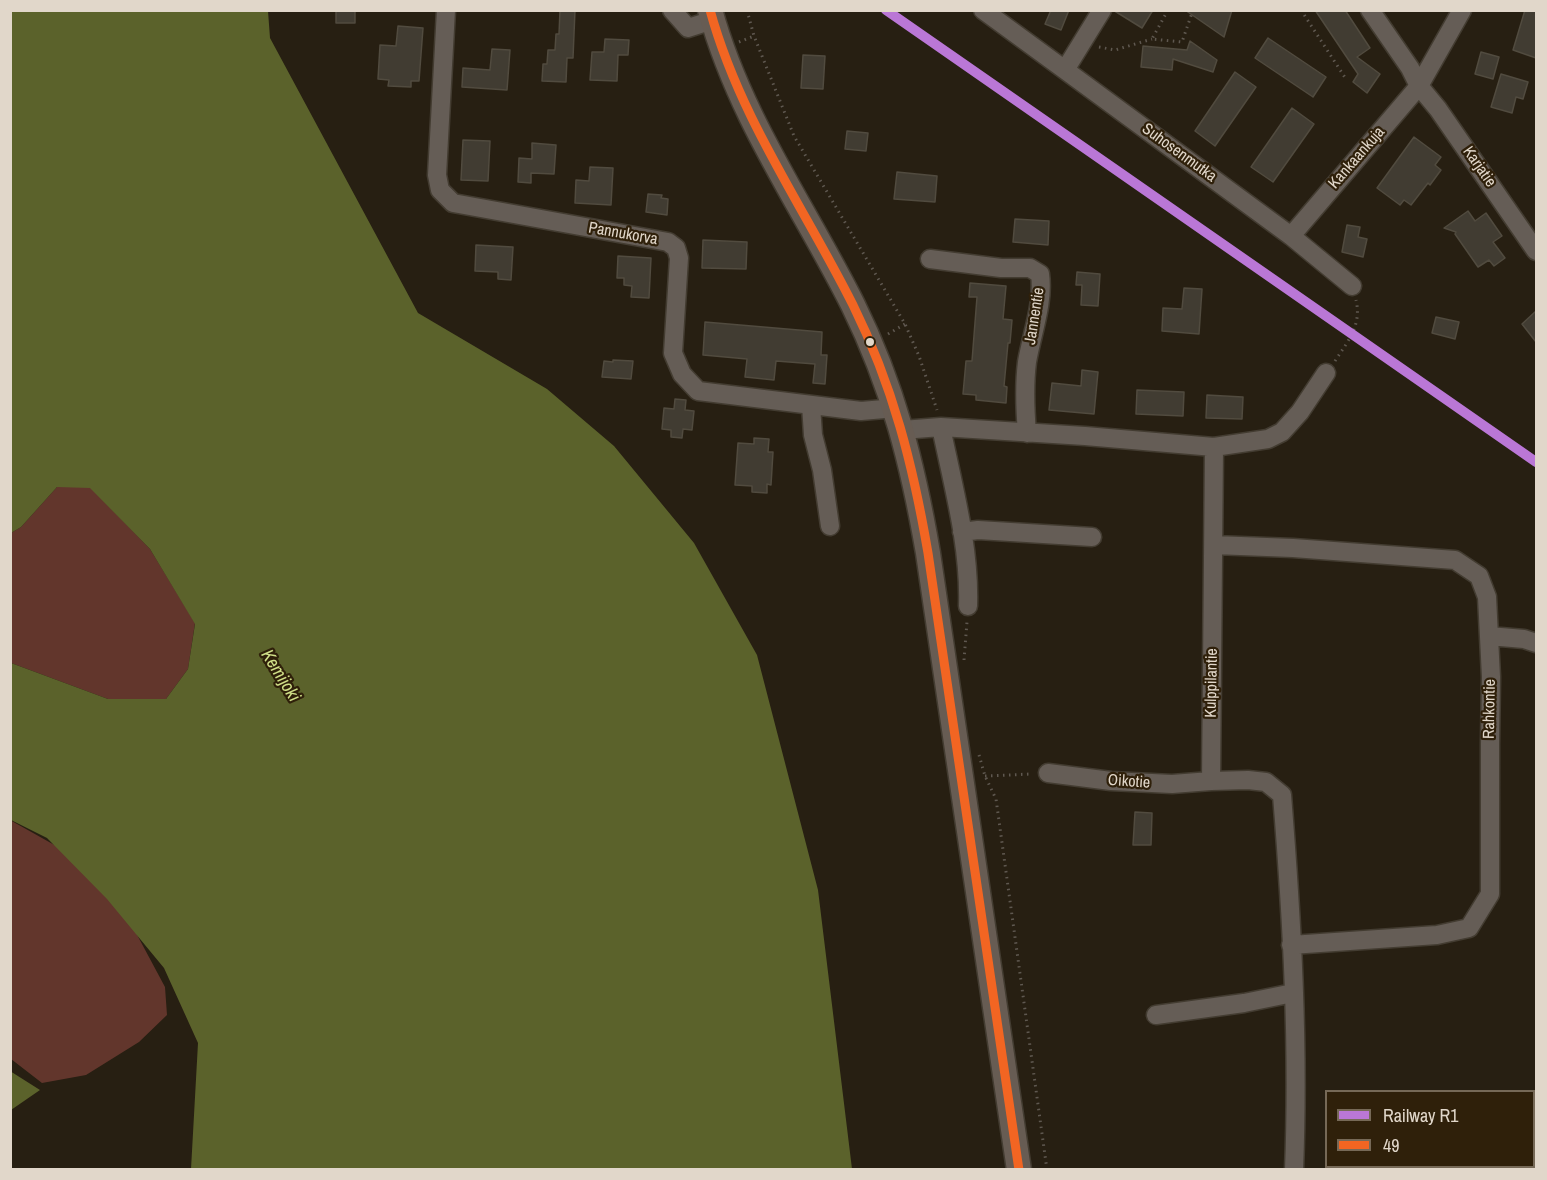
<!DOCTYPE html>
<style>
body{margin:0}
#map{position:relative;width:1547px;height:1180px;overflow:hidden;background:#271f12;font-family:"Archivo Narrow",sans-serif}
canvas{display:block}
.frame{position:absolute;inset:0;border:12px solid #e1d7ca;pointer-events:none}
.legend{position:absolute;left:1325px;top:1090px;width:210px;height:78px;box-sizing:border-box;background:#2f200a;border:2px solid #766957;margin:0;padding:8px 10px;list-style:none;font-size:18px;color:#e1d7ca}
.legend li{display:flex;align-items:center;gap:12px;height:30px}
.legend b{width:30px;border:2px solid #766957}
</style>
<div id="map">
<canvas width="1547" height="1180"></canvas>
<div class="frame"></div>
<ul class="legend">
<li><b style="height:8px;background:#ba77d6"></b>Railway R1</li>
<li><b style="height:8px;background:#f26522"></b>49</li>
</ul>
</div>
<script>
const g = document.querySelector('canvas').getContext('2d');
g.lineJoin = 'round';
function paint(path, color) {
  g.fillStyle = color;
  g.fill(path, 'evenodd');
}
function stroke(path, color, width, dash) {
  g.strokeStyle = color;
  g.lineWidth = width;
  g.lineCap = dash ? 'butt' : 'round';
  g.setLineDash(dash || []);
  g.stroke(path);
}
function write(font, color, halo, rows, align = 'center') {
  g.font = font + ' "Archivo Narrow",sans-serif';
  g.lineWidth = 4.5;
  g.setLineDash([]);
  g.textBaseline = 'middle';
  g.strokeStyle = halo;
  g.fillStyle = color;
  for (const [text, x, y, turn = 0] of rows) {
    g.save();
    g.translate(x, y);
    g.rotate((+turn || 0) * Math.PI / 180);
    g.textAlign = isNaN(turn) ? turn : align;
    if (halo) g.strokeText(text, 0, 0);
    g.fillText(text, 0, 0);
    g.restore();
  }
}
const green = new Path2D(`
 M57 487H90L150 549 195 623 188 669 166 699H108L11 663V533L21 527Z
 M10 820 90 865 112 888 165 987 167 1015 139 1042 86 1075 42 1083 11 1059Z`);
const water = new Path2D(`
 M11 10 268 11 270 38 418 313 547 389 614 446 694 543 757 655 818 890 852 1169H191L198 1043 164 968 107 899 47 838 11 820V663L108 699H166L188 669 195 624 150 549 90 488 57 487 21 527 11 533Z
 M10 1071 40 1090 11 1110H10Z`);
const building = new Path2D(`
 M336 10H355V23H336Z
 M560 10H575L573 58H567L566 82 542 81 543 64H547L548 50H555L556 34H559Z
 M1051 10H1069L1061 30 1045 24Z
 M1113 10H1153L1142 28Z
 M1185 10H1232L1224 37Z
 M1315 10H1345L1370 48 1357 57 1380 74 1367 93 1353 82 1358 74Z
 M1525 10H1536V58L1513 50Z
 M398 26 423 28 419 81H411V87L388 86 389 80 378 79 380 45 396 46Z
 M1268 38 1326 77 1313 97 1255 58Z
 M605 39 629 40 628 55H618L617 81 590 80 592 52H604Z
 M1190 41 1217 60 1213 72 1173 59 1172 70 1141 67 1143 46 1187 50Z
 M492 49 510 50 507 90 462 87 463 68 490 70Z
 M1481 52 1499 57 1493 79 1475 74Z
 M803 55 825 56 823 89 801 88Z
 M1235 72 1256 87 1215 146 1195 131Z
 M1501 74 1528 82 1523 99 1516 97 1512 113 1491 107Z
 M1292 108 1314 124 1273 182 1251 167Z
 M847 131 868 133 866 151 845 149Z
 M1414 137 1441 157 1435 165 1441 170 1430 185 1428 183 1411 205 1404 200 1400 205 1377 188Z
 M463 140 490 141 488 181 461 180Z
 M532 143 556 145 554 174 531 173V183L518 182 519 158 532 159Z
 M590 167 613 168 611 205 575 203 576 180 589 181Z
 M897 172 937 176 935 202 894 199Z
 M648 194 662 195 661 198 668 199 667 215 646 212Z
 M1468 211 1475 221 1486 213 1502 236 1493 242 1505 258 1494 266 1489 260 1478 267 1455 234 1456 232 1444 228Z
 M1015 219 1049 221 1048 245 1013 242Z
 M1347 225 1360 227 1358 237 1367 239 1363 257 1342 252Z
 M703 240 747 242 746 269 702 268Z
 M476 245 513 247 511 280 498 279V272L475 271Z
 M618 256 651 258 649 298 631 297 632 286 624 285V278H617Z
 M1077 272 1100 274 1098 306 1081 305 1082 285H1076Z
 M970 283 1006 286 1003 319 1012 320 1010 343H1008L1004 386 1007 387 1006 403 976 400V395L963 394 966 361H972L977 297H969Z
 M1184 288 1202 289 1199 334 1162 331 1163 308 1182 309Z
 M1536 311V342L1522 324Z
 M1436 317 1459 322 1455 339 1432 333Z
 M705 322 822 332 821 355H827L825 384 813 383 815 364 776 361 774 380 745 377 747 359 703 355Z
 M613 360 633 361 631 379 602 377 604 361 613 362Z
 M1082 370 1098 372 1094 414 1049 410 1052 383 1081 386Z
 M1137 390 1184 392 1183 416 1136 414Z
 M1207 395 1243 397 1242 419 1206 418Z
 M675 399 686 400 685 410 694 411 692 430 683 429 682 438 671 437V430L662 429 664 408 674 409Z
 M754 438 769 439 768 452H773L771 485 767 484V493L752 492V486L735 485 738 443 754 444Z
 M1135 812 1152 813 1151 845H1133Z`);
const path = new Path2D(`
 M747 10 754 36 794 136 905 324 919 356 937 410
 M1168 10 1152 39 1182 42 1193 10
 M1301 10 1346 79
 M739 42 754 36
 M1099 47 1115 50 1152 39
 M888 334 905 324
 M1335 361C1348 341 1362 325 1356 300
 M964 660 967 622
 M979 755 985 776 996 799 1047 1170
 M985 776 1031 774`);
const minor = new Path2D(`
 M446 10 437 175 440 190 453 203 668 242 676 248 679 258 673 353 682 374 698 391 861 411 896 408
 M672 10 688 28 713 20
 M983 10 1065 70
 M1102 10 1065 70 1291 236
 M1370 10 1410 68 1419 86 1438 109 1536 251
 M930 259 1001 268H1030L1040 274C1044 303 1032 333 1027 362 1024 386 1025 409 1027 433
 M1352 286 1291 236 1419 86 1462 10
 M811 405 813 435 822 470 830 526
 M941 427C953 486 970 546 968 606
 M902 430 941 427 1085 436 1214 447 1268 439 1282 432 1300 412 1326 373
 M1214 447 1211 781 1248 780 1266 782 1282 795C1292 919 1299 1045 1294 1170
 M962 532 978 530 1092 537
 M1214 545 1293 548 1455 560 1479 576 1487 597 1491 677 1490 744V894L1469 928 1437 935 1291 945
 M1489 636 1524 639 1536 643
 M1048 773 1111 781 1172 784 1211 781
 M1156 1015 1244 1003 1293 993
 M1534 1159H1536
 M1483 1170 1486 1166`);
const major = new Path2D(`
 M710 10C740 119 804 207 853 305 893 386 913 465 928 553L1019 1170`);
const bus1 = new Path2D(`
 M710 10C740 119 804 207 853 305 893 386 913 465 928 553L1019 1170`);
const rail1 = new Path2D(`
 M886 10 1536 462`);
const markers = [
 [870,342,5,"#e1d7ca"]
];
const streetNames = [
 ["Suhosenmutka",1179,153,36],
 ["Kankaankuja",1357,158,-49],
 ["Karjatie",1479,167,55],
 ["Pannukorva",623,234,10],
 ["Jannentie",1035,316,-81],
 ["Kulppilantie",1212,683,-89],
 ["Rahkontie",1490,709,-89],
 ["Oikotie",1129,782,4]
];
const waterNames = [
 ["Kemijoki",280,676,58]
];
paint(green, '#62362c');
paint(water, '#5b622b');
paint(building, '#413c32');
stroke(building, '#514b3f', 1.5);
stroke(minor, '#433c31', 21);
stroke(major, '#433c31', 27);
stroke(path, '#5f5850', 3, [1.5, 4.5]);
stroke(minor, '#655d56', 18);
stroke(major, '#675c53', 24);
stroke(bus1, '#f26522', 9);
stroke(rail1, '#ba77d6', 10);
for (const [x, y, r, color] of markers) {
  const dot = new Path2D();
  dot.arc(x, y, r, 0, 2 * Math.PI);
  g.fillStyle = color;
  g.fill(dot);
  stroke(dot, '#2f200a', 2);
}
write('16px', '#e1d7ca', '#2f200a', streetNames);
write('italic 18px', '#d1e088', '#2f200a', waterNames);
</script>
